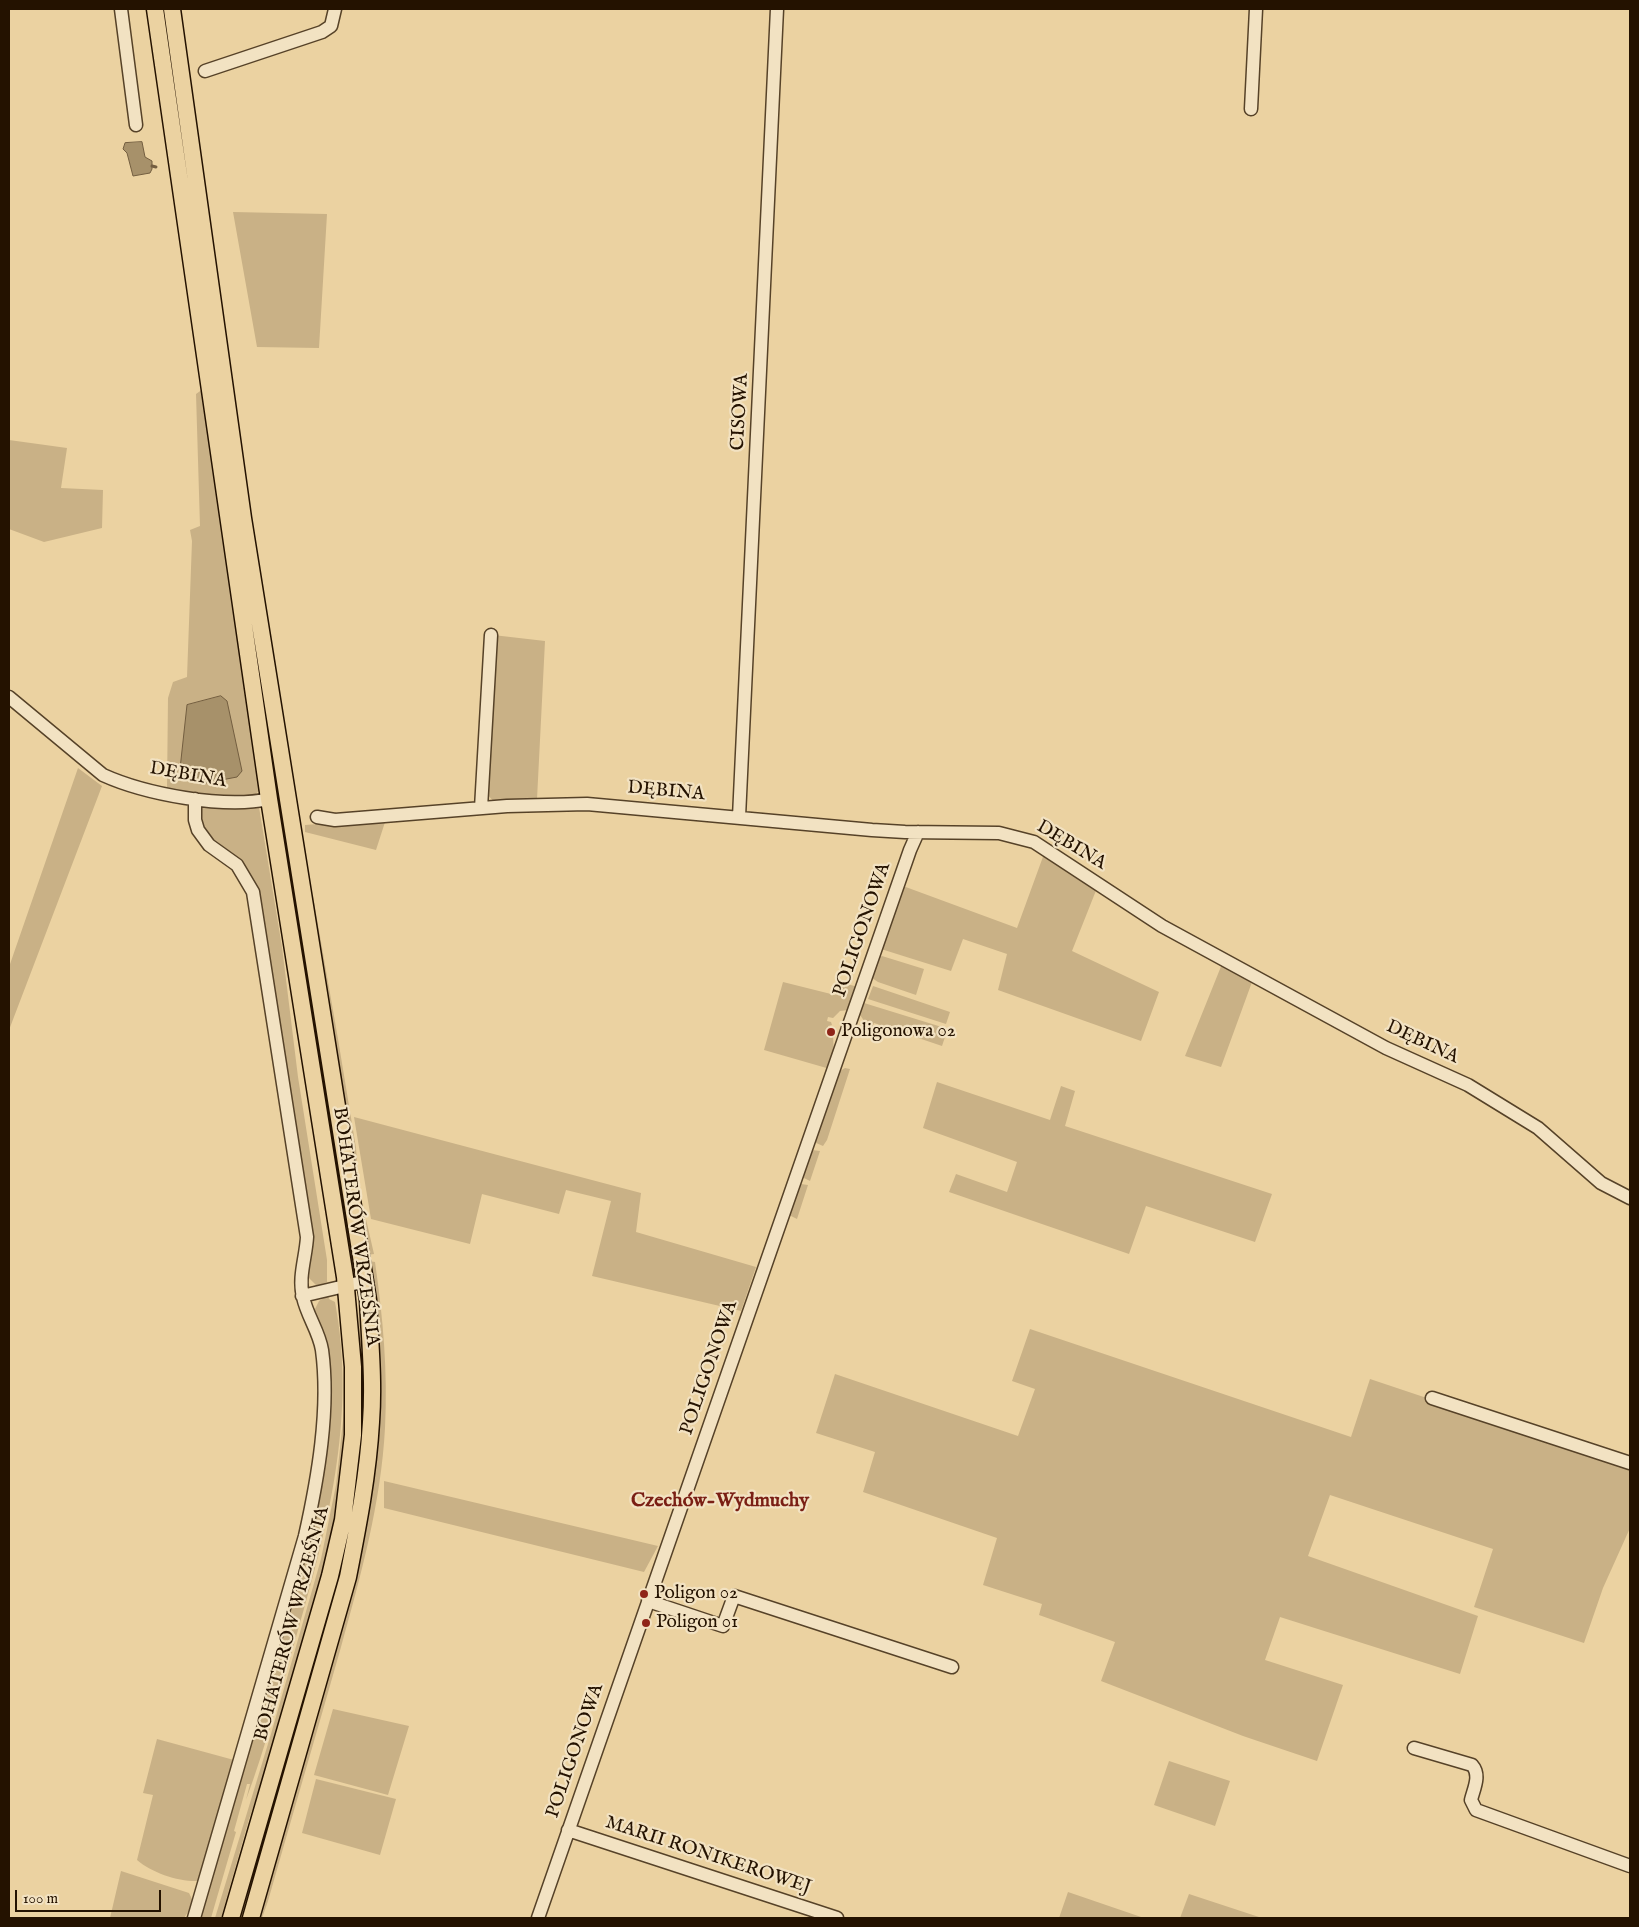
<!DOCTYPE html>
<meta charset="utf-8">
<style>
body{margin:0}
#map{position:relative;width:1639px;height:1927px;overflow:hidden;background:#ebd2a1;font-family:"IM FELL English",serif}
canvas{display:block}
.frame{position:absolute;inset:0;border:10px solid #241200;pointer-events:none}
.scale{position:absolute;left:15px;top:1890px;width:146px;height:22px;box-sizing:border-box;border:2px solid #241200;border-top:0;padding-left:6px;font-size:15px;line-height:18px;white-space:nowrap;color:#241200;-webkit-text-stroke:4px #f2e2c2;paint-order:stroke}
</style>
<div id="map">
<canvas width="1639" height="1927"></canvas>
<div class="frame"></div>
<div class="scale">100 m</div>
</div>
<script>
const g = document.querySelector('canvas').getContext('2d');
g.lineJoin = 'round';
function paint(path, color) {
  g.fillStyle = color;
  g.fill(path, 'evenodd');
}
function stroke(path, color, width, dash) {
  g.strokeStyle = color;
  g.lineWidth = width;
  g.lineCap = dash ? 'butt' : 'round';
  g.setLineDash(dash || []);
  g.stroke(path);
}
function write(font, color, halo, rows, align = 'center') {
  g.font = font + ' "IM FELL English",serif';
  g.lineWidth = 4.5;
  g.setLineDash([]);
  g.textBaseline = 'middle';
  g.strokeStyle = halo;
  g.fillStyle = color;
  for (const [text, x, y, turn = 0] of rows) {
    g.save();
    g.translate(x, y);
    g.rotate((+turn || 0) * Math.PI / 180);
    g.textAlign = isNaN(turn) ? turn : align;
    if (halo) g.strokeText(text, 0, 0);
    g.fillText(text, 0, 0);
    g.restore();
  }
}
const green = new Path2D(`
 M233 212 327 214 319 348 257 347Z
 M203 389 260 790 251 798H210L167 789 168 698 173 682 187 677 192 541 190 530 200 526 196 394Z
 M9 440 67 448 61 488 103 490 102 528 44 542 9 529Z
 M493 635 545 641 537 799 494 802 487 794Z
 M78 768 102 786 9 1030V967Z
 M204 806 259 807 282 947 298 1077 327 1260V1282L317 1286 308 1277 312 1239 255 885C250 875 246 866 238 858 227 847 186 828 204 806Z
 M386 819 376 850 305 832V825Z
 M280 824H287L357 1257 350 1258Z
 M1044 854 1097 888 1072 951 1159 992 1141 1041 998 990 1007 954 963 939 951 971 881 949 903 886 1017 928Z
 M313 896 338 1039 356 1148 358 1176 353 1165 314 918Z
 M882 956 924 969 916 995 878 982 872 978 878 958Z
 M1222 964 1252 982 1221 1067 1185 1056Z
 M783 982 835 995 840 982 858 987 849 1010 840 1011 833 1018 828 1017 827 1021 831 1022 832 1025 828 1026 829 1035 833 1034 834 1056 830 1069 764 1050Z
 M873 986 950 1012 946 1024 868 999Z
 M864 1003 945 1028 947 1031 942 1046 874 1023 870 1033 867 1031V1025L860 1015Z
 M845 1068 850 1069 827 1140 823 1146 814 1142 840 1071Z
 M937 1082 1050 1120 1061 1086 1075 1091 1065 1126 1272 1194 1255 1242 1146 1206 1129 1254 949 1192 956 1174 1007 1192 1017 1162 923 1128Z
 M354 1117 641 1193 636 1232 756 1267 741 1311 592 1276 611 1201 566 1190 559 1214 482 1194 470 1244 371 1219Z
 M812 1150 820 1151 810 1181 802 1177Z
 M801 1184 808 1185 797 1219 789 1215Z
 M366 1219 374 1254 367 1255Z
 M369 1261 375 1262C383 1317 388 1373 385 1428 381 1503 361 1575 341 1647 317 1732 292 1816 268 1901L262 1918H256L367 1519 375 1474 379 1420Z
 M328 1295 329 1299 335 1302C357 1419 327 1529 295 1641 280 1694 265 1748 246 1800L250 1784H247L234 1831 236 1832 211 1918H198L326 1433 315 1309 319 1301Z
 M358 1302 361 1337 363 1408 361 1452 349 1547 244 1918H242L275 1800 359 1452 361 1374Z
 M1030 1329 1351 1437 1370 1379 1630 1466V1528L1603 1588 1584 1643 1474 1607 1493 1549 1330 1495 1308 1556 1478 1616 1460 1674 1280 1617 1265 1660 1343 1685 1317 1761 1243 1736 1101 1681 1115 1642 1039 1615 1042 1604 983 1585 997 1538 863 1492 875 1452 816 1433 835 1374 1018 1436 1035 1389 1012 1381Z
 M346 1393 349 1436 332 1543 277 1738 249 1819 221 1918H215L271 1734 321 1559 336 1485Z
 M384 1481 658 1546 644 1572 384 1508Z
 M333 1709 409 1726 388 1795 314 1775Z
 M157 1739 234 1760 199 1881C179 1882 152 1873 137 1860L153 1795 143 1793Z
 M1169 1761 1230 1781 1215 1826 1154 1805Z
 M316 1779 396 1799 380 1855 302 1833Z
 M121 1871 189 1893 194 1903 184 1918H110Z
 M1068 1892 1144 1918H1059Z
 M1189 1894 1262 1918H1180Z`);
const water = new Path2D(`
 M142 142 145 157 152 161V169L150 173 133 176 127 153 123 149 125 143Z
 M221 696 227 701 242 771 237 777 200 784 194 780 179 778 187 705Z`);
const stream = new Path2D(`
 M152 166 156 167`);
const minor = new Path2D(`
 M121 9 136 125
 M205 71 322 32 331 26 335 9
 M1251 109 1256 9
 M9 697 103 775C145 794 224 809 269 799
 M481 808 491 635
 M317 817 335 820 507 806 587 804 872 830 905 832 999 833 1034 842 1162 926 1386 1048 1468 1085 1538 1128 1601 1183 1630 1198
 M739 817 777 9
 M302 1296 366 1281
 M1432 1398 1630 1463
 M648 1601 723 1626 734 1596 952 1667
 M1414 1748 1472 1765C1481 1775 1474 1788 1471 1800L1476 1810 1630 1866
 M568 1830 837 1918
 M194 1918 305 1536C318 1478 330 1409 322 1350 319 1331 307 1316 303 1297 298 1277 306 1257 307 1237L253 892 237 865 209 845 198 830 195 820V799
 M538 1918 910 850 918 832`);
const major = new Path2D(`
 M155 9 269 799 345 1277 353 1367V1435L343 1520 330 1576 231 1918
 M172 9 243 518 368 1300C370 1341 374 1382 371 1422 368 1475 358 1526 348 1577L251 1918`);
const markers = [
 [831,1032,5,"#8f2418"],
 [644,1594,5,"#8f2418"],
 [646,1623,5,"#8f2418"]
];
const streetNames = [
 ["CISOWA",741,412,-87],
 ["DĘBINA",188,776,10],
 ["DĘBINA",666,792,5],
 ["DĘBINA",1071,846,31],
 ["POLIGONOWA",863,930,-71],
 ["DĘBINA",1422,1043,25],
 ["BOHATERÓW WRZEŚNIA",355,1227,82],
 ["POLIGONOWA",710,1368,-71],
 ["BOHATERÓW WRZEŚNIA",293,1624,-75],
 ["POLIGONOWA",576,1751,-71],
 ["MARII RONIKEROWEJ",708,1856,18]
];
const poiNames = [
 ["Poligonowa 02",841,1032],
 ["Poligon 02",654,1594],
 ["Poligon 01",656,1623]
];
const neighbourhoodNames = [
 ["Czechów-Wydmuchy",720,1502]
];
paint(green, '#c9b186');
paint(water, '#a7916a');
stroke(water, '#735e40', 1);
stroke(stream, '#735e40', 3);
stroke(minor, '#564228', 15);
stroke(major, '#241200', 19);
stroke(minor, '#f2e2c2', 12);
stroke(major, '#ebd2a1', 16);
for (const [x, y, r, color] of markers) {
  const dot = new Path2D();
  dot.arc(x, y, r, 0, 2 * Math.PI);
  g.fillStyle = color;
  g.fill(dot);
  stroke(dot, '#f2e2c2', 2);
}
write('19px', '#241200', '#f2e2c2', streetNames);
write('19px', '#241200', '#f2e2c2', poiNames, 'left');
write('bold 20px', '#7a1f14', '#f2e2c2', neighbourhoodNames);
</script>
